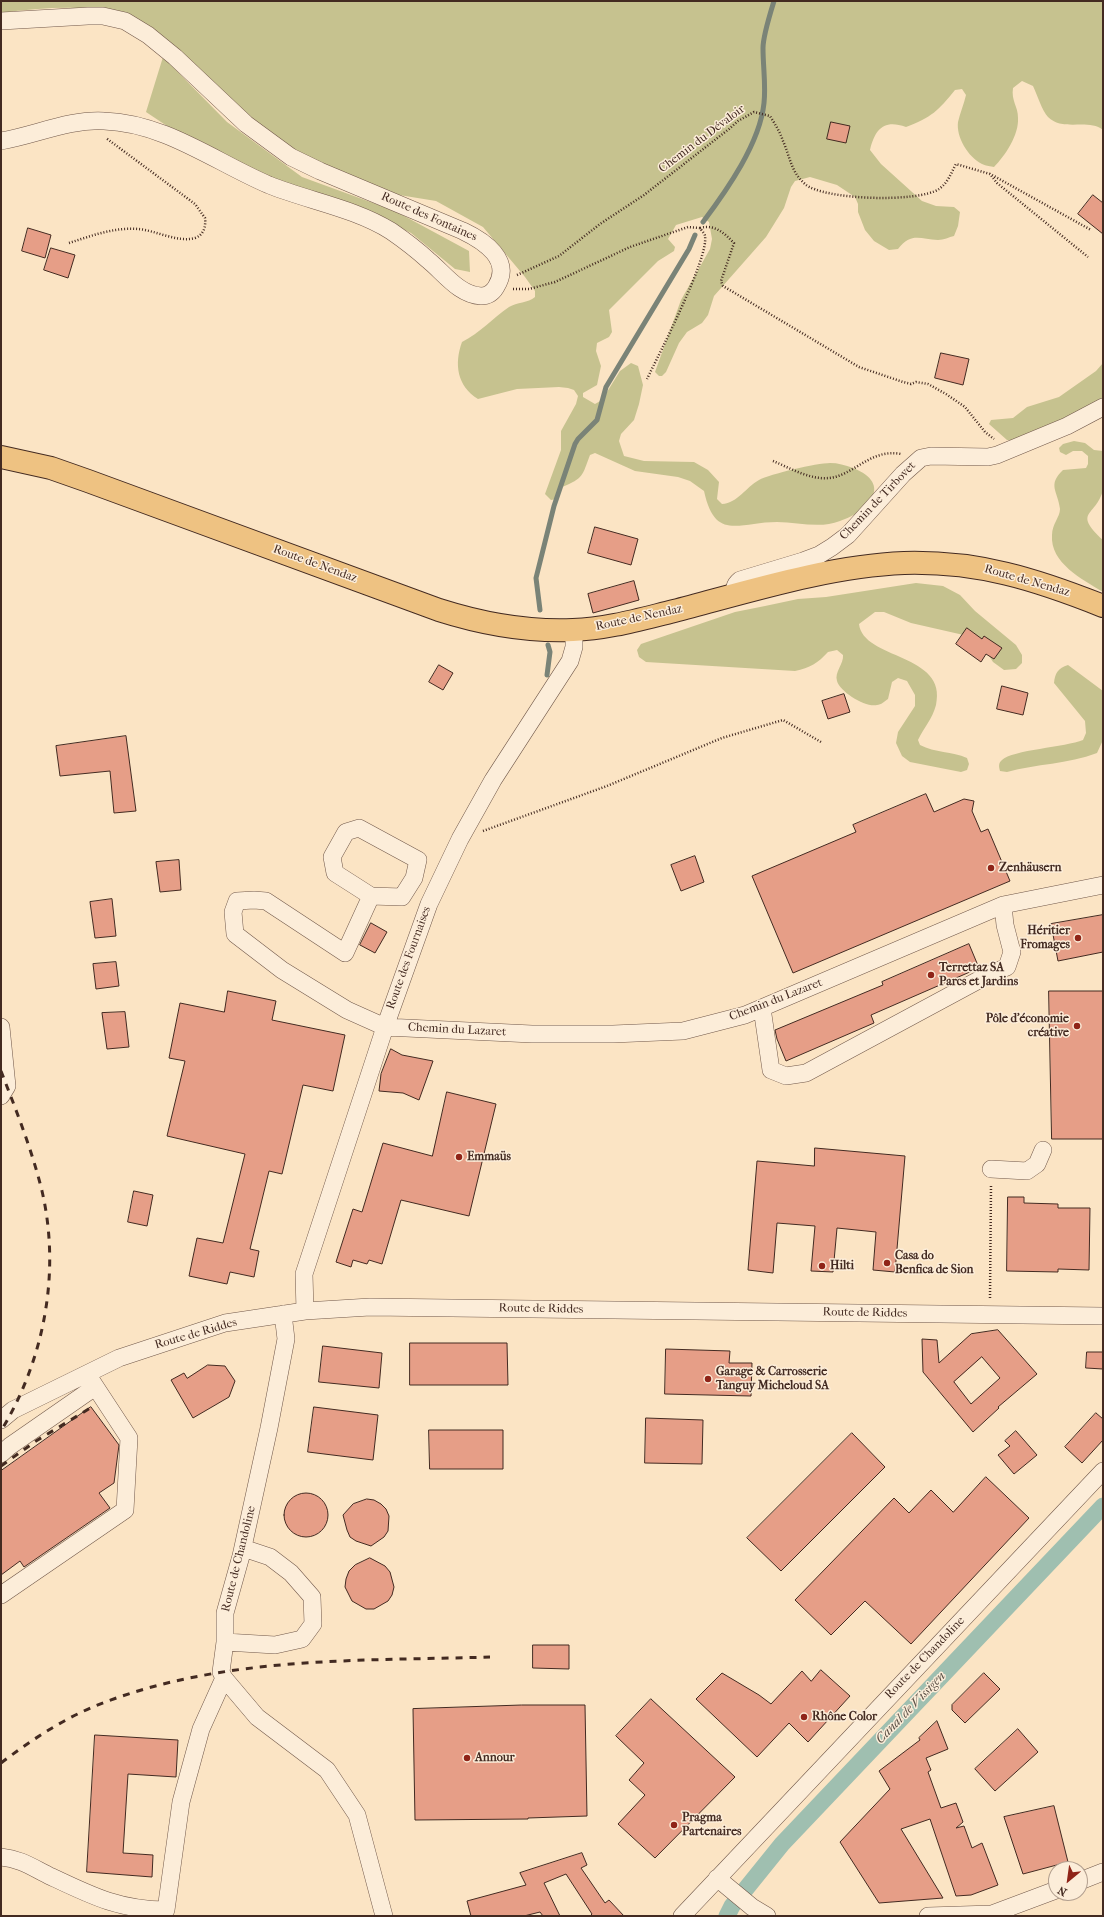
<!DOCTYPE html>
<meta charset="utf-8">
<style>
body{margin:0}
#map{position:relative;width:1104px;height:1917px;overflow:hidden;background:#fbe4c4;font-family:"IM FELL French Canon",serif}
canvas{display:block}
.frame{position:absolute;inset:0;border:2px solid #432a21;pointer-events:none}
.north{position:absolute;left:1048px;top:1861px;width:40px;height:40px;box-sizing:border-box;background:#fcedd9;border:1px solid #b29f8f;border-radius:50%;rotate:209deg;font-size:11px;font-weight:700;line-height:16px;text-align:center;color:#432a21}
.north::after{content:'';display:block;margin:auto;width:14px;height:18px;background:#8f2418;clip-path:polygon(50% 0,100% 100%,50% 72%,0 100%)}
</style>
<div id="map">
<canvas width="1104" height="1917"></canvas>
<div class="frame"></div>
<div class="north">N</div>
</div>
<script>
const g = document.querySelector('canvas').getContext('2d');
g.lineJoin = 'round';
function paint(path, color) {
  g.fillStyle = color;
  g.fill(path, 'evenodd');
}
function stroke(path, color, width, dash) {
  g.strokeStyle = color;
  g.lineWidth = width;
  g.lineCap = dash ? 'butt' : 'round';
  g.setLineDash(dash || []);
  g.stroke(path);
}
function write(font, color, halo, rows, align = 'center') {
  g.font = font + ' "IM FELL French Canon",serif';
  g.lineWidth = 3;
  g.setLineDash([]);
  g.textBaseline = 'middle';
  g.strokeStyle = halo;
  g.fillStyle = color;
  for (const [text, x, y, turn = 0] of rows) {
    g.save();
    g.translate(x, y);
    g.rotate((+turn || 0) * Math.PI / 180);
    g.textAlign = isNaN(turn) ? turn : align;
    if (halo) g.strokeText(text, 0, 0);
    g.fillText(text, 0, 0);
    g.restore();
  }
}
const green = new Path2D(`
 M1 1H1103V130C1088 118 1063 132 1048 117 1042 111 1037 94 1033 86L1022 81 1013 88C1011 101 1018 106 1018 118 1019 135 1005 156 994 167 991 166 986 166 982 164 968 157 956 137 958 122 960 113 964 104 966 95L962 89 955 90C938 111 932 117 906 127 884 119 875 129 870 150L881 164 922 201 936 206 954 207 960 212 958 226 954 236C949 237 944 240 938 240 920 239 911 232 898 249L889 250 874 241 865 230 858 212V204L855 197 837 185 810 177 795 181 791 187 784 208 766 237 714 296 708 315 702 323 687 332 679 343 666 372 662 376H659L655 372 681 300 710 249 712 239 709 222 702 217 676 225 668 239 675 247 674 251 658 261 609 310 612 332 609 337 597 343 596 351 601 366 597 385 583 393V397L595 404 602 400 620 371 631 363 638 366 643 385 639 404 634 420 621 434 619 441 624 456 644 461 694 462 708 470 719 482 717 499 722 504C738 503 746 487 759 480 770 474 817 463 830 463 838 463 845 465 853 468 894 484 868 512 840 521 820 529 798 522 777 522 739 522 715 542 704 491L690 481 678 477 635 471 595 453 590 455C582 476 584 478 562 487L556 499 551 500 545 494 561 450V431L576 404 578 396 574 390 568 388 559 387 517 389 478 399C457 386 454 364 462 342 480 333 493 318 509 307 517 302 528 303 535 297V291L525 277 483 227 436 201 393 194 348 177 284 145 107 10C71 6 37 8 1 13Z
 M163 57 227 122 302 177 395 211 469 251 470 272 455 269 411 233 352 204 286 184 179 134 146 112Z
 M1103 363V402L1021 441 1007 440 989 424 991 420 1013 418 1027 407 1059 397 1096 371Z
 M1074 441 1085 443 1094 450 1103 451C1103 463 1104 478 1103 490 1096 517 1072 511 1103 540V592C1082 579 1050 563 1052 535 1052 524 1060 517 1060 509 1058 491 1047 485 1063 470L1086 468 1088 464V456L1082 451H1073L1066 455 1060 452 1059 448 1063 444Z
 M916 583 943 586 960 595 975 611 1016 645 1022 655V663L1016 669 1004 670 993 662 984 648 968 636 911 623 884 612H875L859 624C863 660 948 653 936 705 932 720 924 727 918 740L920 745C935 753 952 751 967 758L969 764 967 770 961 772 910 762 902 756 896 743 898 732 915 706V695L907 681 898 678 892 682 888 699C885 701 881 705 877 705 866 708 840 692 837 681 834 672 844 664 843 655L837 650 828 652C818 663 810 668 795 671L646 662 639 657 637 650 641 644 735 612 765 606 798 599 826 597Z
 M1068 665 1103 691V740L1097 753C1068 764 1036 764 1007 772L1000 771C999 767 998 763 1002 760 1012 750 1066 747 1083 740L1086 733 1085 721 1054 683C1055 673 1058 668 1068 665Z`);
const stream = new Path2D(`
 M703 222C727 190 760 143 764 103 766 85 763 67 763 48 763 36 770 14 774 1
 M540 610 536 578 554 506 575 444 578 439 597 420 606 387 689 249 695 235
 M547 675 550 652 548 645`);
const canal = new Path2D(`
 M727 1916 732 1906 782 1844 1103 1506`);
const building = new Path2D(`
 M831 122 850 126 846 143 827 139Z
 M1093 195 1103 203V234L1078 214Z
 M28 228 51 235 45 258 22 251Z
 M51 248 75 255 68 278 44 270Z
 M941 353 969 359 963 385 935 378Z
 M595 527 638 539 631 565 588 553Z
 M634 581 639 600 593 613 588 594Z
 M967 628 982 639 984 636 1002 648 994 659 986 654 981 662 956 644Z
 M439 665 453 673 443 690 429 682Z
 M1002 686 1028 693 1023 715 997 709Z
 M844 694 850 712 828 719 822 701Z
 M126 736 136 811 114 813 110 771 60 776 56 746Z
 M926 794 934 812 964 799 974 801 972 811 981 832 988 829 1010 881 793 973 752 876 856 832 853 825Z
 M695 856 704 882 681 891 671 865Z
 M179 860 181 890 160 892 156 862Z
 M112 899 116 936 95 938 90 902Z
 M1103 915V952L1058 961 1051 924Z
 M371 923 387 932 375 953 360 945Z
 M969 944 979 968 871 1015 874 1023 786 1061 777 1039 775 1030 883 985 882 982Z
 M116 962 119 986 96 989 93 964Z
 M228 991 276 1001 272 1020 345 1035 333 1091 303 1085 282 1174 269 1171 250 1249 259 1251 254 1277 230 1272 227 1284 189 1276 197 1238 223 1243 245 1154 167 1136 185 1061 169 1058 180 1003 224 1012Z
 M1049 991H1103V1139H1052Z
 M125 1012 129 1047 107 1049 102 1013Z
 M391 1049 402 1055 433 1061 419 1100 403 1093 379 1091 381 1074Z
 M447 1092 496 1104 469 1216 401 1200 382 1264 369 1260 367 1264 353 1260 351 1267 336 1262 353 1209 362 1212 383 1143 432 1156Z
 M815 1148 905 1156 895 1272 873 1270 876 1232 837 1228 833 1272 811 1271 815 1226 777 1223 773 1273 748 1270 757 1161 814 1166Z
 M134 1191 153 1195 147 1226 128 1222Z
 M1008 1197H1024V1203L1058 1204V1208H1090L1089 1270 1058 1269V1272L1007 1271Z
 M998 1330 1037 1374 998 1407 999 1408 973 1432 923 1372 922 1339 937 1340 939 1363 971 1334ZM982 1357 1000 1378 971 1404 954 1382Z
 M410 1343H507L508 1385H410Z
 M323 1346 382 1353 379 1388 319 1382Z
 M666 1349 730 1351 729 1363H752L751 1396 665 1394Z
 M1087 1352H1103V1369L1086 1368Z
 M208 1365 225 1366 235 1381 229 1397 193 1418 171 1380 184 1373 187 1378Z
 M91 1407 119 1445 114 1483 99 1493 110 1508 24 1567 20 1561 1 1575V1471Z
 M314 1407 378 1415 373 1460 308 1452Z
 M1096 1413 1103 1419V1440L1082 1463 1065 1447Z
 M646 1418 703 1420 702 1464 645 1463Z
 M429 1430H503V1469H430Z
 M1016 1431 1037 1455 1014 1474 998 1455 1010 1446 1005 1441Z
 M852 1433 885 1467 781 1571 747 1538Z
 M986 1477 1029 1518 911 1644 865 1601 831 1635 795 1600 894 1498 909 1513 931 1490 953 1512Z
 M284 1515a22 22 0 1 1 44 0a22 22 0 1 1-44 0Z
 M367 1499 374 1500 381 1504 386 1509 389 1516 388 1531 384 1537 371 1546 356 1541 350 1537 347 1530 343 1515 353 1504Z
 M370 1558 385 1566 390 1572 394 1587 392 1595 388 1601 374 1609H366L352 1601 345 1587 346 1579 349 1571 355 1565Z
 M533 1645H569V1669L533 1668Z
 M821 1670 850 1696 808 1742 789 1723 757 1757 696 1699 722 1673 759 1695 771 1704 802 1671 811 1681Z
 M984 1673 1000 1689 965 1723 952 1710V1705Z
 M651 1699 735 1777 655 1858 618 1824 645 1795 629 1780 644 1763 616 1736Z
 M522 1705H585L587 1816 528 1818V1819L415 1820 413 1709Z
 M937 1721 948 1749 926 1758 931 1770 928 1772 941 1808 956 1803 963 1822 956 1828 964 1826 972 1848 982 1843 998 1885 971 1895 956 1896 930 1819 901 1829 943 1898 879 1903 840 1842 890 1789 879 1771 920 1740 919 1738Z
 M1018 1729 1038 1752 995 1791 975 1769Z
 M95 1735 178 1740 176 1777 128 1774 123 1853 153 1855 152 1877 87 1872Z
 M1054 1806 1068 1862 1023 1874 1004 1817Z
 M582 1853 587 1865 581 1868 605 1903 609 1900 624 1916H590L592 1914 566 1874 544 1883 560 1916H543L540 1912 524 1916H471L467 1901 526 1885 520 1873Z`);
const path = new Path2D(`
 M992 175 1091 230
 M700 228C715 224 724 233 734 243L721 281 723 286 859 367 903 382 911 384 916 382 928 384 946 394 965 407 985 432 994 439
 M69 243C91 236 114 227 138 229 155 230 177 243 195 238 204 235 206 226 205 218L195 204 106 138
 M517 275 559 256 600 224 644 195 729 129 738 121 754 112 770 116C775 124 780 132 783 141 790 157 791 172 805 184 823 200 918 203 939 189 948 183 951 173 956 164L990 174 997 183 1088 257
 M513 289H529L555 282 630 247 688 227 700 228C702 231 705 234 705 236 709 258 659 354 647 379
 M773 461C790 468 810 480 829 478 853 476 871 448 901 454
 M483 831 607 786 722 738 783 720 821 742
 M990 1298 991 1185`);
const minor = new Path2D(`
 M1 21 88 16H103L125 21 148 35 175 57 246 124 291 157 320 171 463 231C484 241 513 260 496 287 493 292 488 296 481 296 459 295 444 273 428 260 416 249 404 240 391 231 354 208 309 201 269 185 215 162 165 123 104 121 69 119 36 135 1 141
 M736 595C734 588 734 585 740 580L803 561 819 555 832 547 848 535 903 474 921 458 931 456 988 457 997 455 1067 426 1103 407
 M371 896 402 897 414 878 418 860 359 828 346 832 332 857 335 873 371 896 345 953 266 901 254 900 237 901 233 912 235 934 282 970 347 1010 385 1027 532 1034H613L683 1031 745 1015 1003 905 1103 885
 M762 1008 771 1070 786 1076 806 1073 988 975 1007 967 1012 952 1005 925 1003 905
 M1 1027 7 1086 1 1096
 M991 1169 1027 1171 1037 1164 1043 1150
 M305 1311 304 1274 385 1027 429 904 460 839 493 780 570 661 574 647V630
 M283 1314 286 1339 269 1428 241 1556 225 1613V1642L221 1672 224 1678 257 1717 327 1770 357 1815 384 1916
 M1 1420 13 1410 119 1358 225 1323 305 1311 370 1307 1103 1316
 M1 1454 10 1446 95 1387
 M1 1595 125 1510 129 1438 87 1374
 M225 1642 275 1645 302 1639 313 1624 312 1597 291 1573 270 1557 243 1548
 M1 1857C22 1859 33 1868 52 1877 92 1896 120 1910 166 1910L181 1802 201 1729 224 1678
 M717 1878 752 1907 767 1916
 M1080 1881 1103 1872
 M682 1916 1103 1471
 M928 1916 992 1914 1056 1890`);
const major = new Path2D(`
 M1 457 51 468 88 481 439 610C483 624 527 632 573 630 607 629 641 619 674 611 747 592 828 566 904 563 978 561 1035 579 1103 606`);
const rail = new Path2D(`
 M1 1071C16 1110 32 1150 42 1191 61 1273 44 1360 1 1431
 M1 1466 36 1441 92 1407
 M1 1763C34 1738 69 1715 108 1701 230 1656 362 1661 490 1657`);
const markers = [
 [991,868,4,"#8f2418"],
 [1078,938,4,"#8f2418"],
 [931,975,4,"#8f2418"],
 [1077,1026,4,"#8f2418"],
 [459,1157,4,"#8f2418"],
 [887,1263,4,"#8f2418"],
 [822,1266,4,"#8f2418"],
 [708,1379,4,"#8f2418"],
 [804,1717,4,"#8f2418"],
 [467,1758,4,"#8f2418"],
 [674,1825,4,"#8f2418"]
];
const streetNames = [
 ["Chemin du Dévaloir",702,139,-37],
 ["Route des Fontaines",429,217,24],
 ["Chemin de Tirbovet",878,501,-46],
 ["Route de Nendaz",315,564,20],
 ["Route de Nendaz",1027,581,16],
 ["Route de Nendaz",639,618,-12],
 ["Route des Fournaises",409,958,-70],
 ["Chemin du Lazaret",776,1000,-21],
 ["Chemin du Lazaret",457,1030,3],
 ["Route de Riddes",541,1309,1],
 ["Route de Riddes",865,1313,1],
 ["Route de Riddes",196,1334,-16],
 ["Route de Chandoline",239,1559,-76],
 ["Route de Chandoline",925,1658,-46]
];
const poiNames = [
 ["Zenhäusern",999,868],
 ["Héritier",1070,931,"right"],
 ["Fromages",1070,945,"right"],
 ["Terrettaz SA",939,968],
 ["Parcs et Jardins",939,982],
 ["Pôle d'économie",1069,1019,"right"],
 ["créative",1069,1033,"right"],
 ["Emmaüs",467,1157],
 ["Casa do",895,1256],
 ["Benfica de Sion",895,1270],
 ["Hilti",830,1266],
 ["Garage & Carrosserie",716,1372],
 ["Tanguy Micheloud SA",716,1386],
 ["Rhône Color",812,1717],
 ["Annour",475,1758],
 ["Pragma",682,1818],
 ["Partenaires",682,1832]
];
const waterNames = [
 ["Canal de Vissigen",911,1708,-46]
];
paint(green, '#c6c28f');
stroke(stream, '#7a8377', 5);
stroke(canal, '#9fbfb0', 17);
paint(building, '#e69e87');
stroke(building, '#432a21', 1);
stroke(minor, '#71584a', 18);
stroke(major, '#432a21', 24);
stroke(path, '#432a21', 2.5, [1, 2]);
stroke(minor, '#fcedd9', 17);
stroke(major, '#eec282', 22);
stroke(rail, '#432a21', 3, [7, 7]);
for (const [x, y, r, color] of markers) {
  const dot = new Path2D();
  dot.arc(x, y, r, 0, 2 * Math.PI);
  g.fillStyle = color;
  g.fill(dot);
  stroke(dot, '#fcedd9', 1.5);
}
write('12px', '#432a21', '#fcedd9', streetNames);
write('bold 12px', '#432a21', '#fcedd9', poiNames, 'left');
write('italic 13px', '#5a4f45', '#fcedd9', waterNames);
</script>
